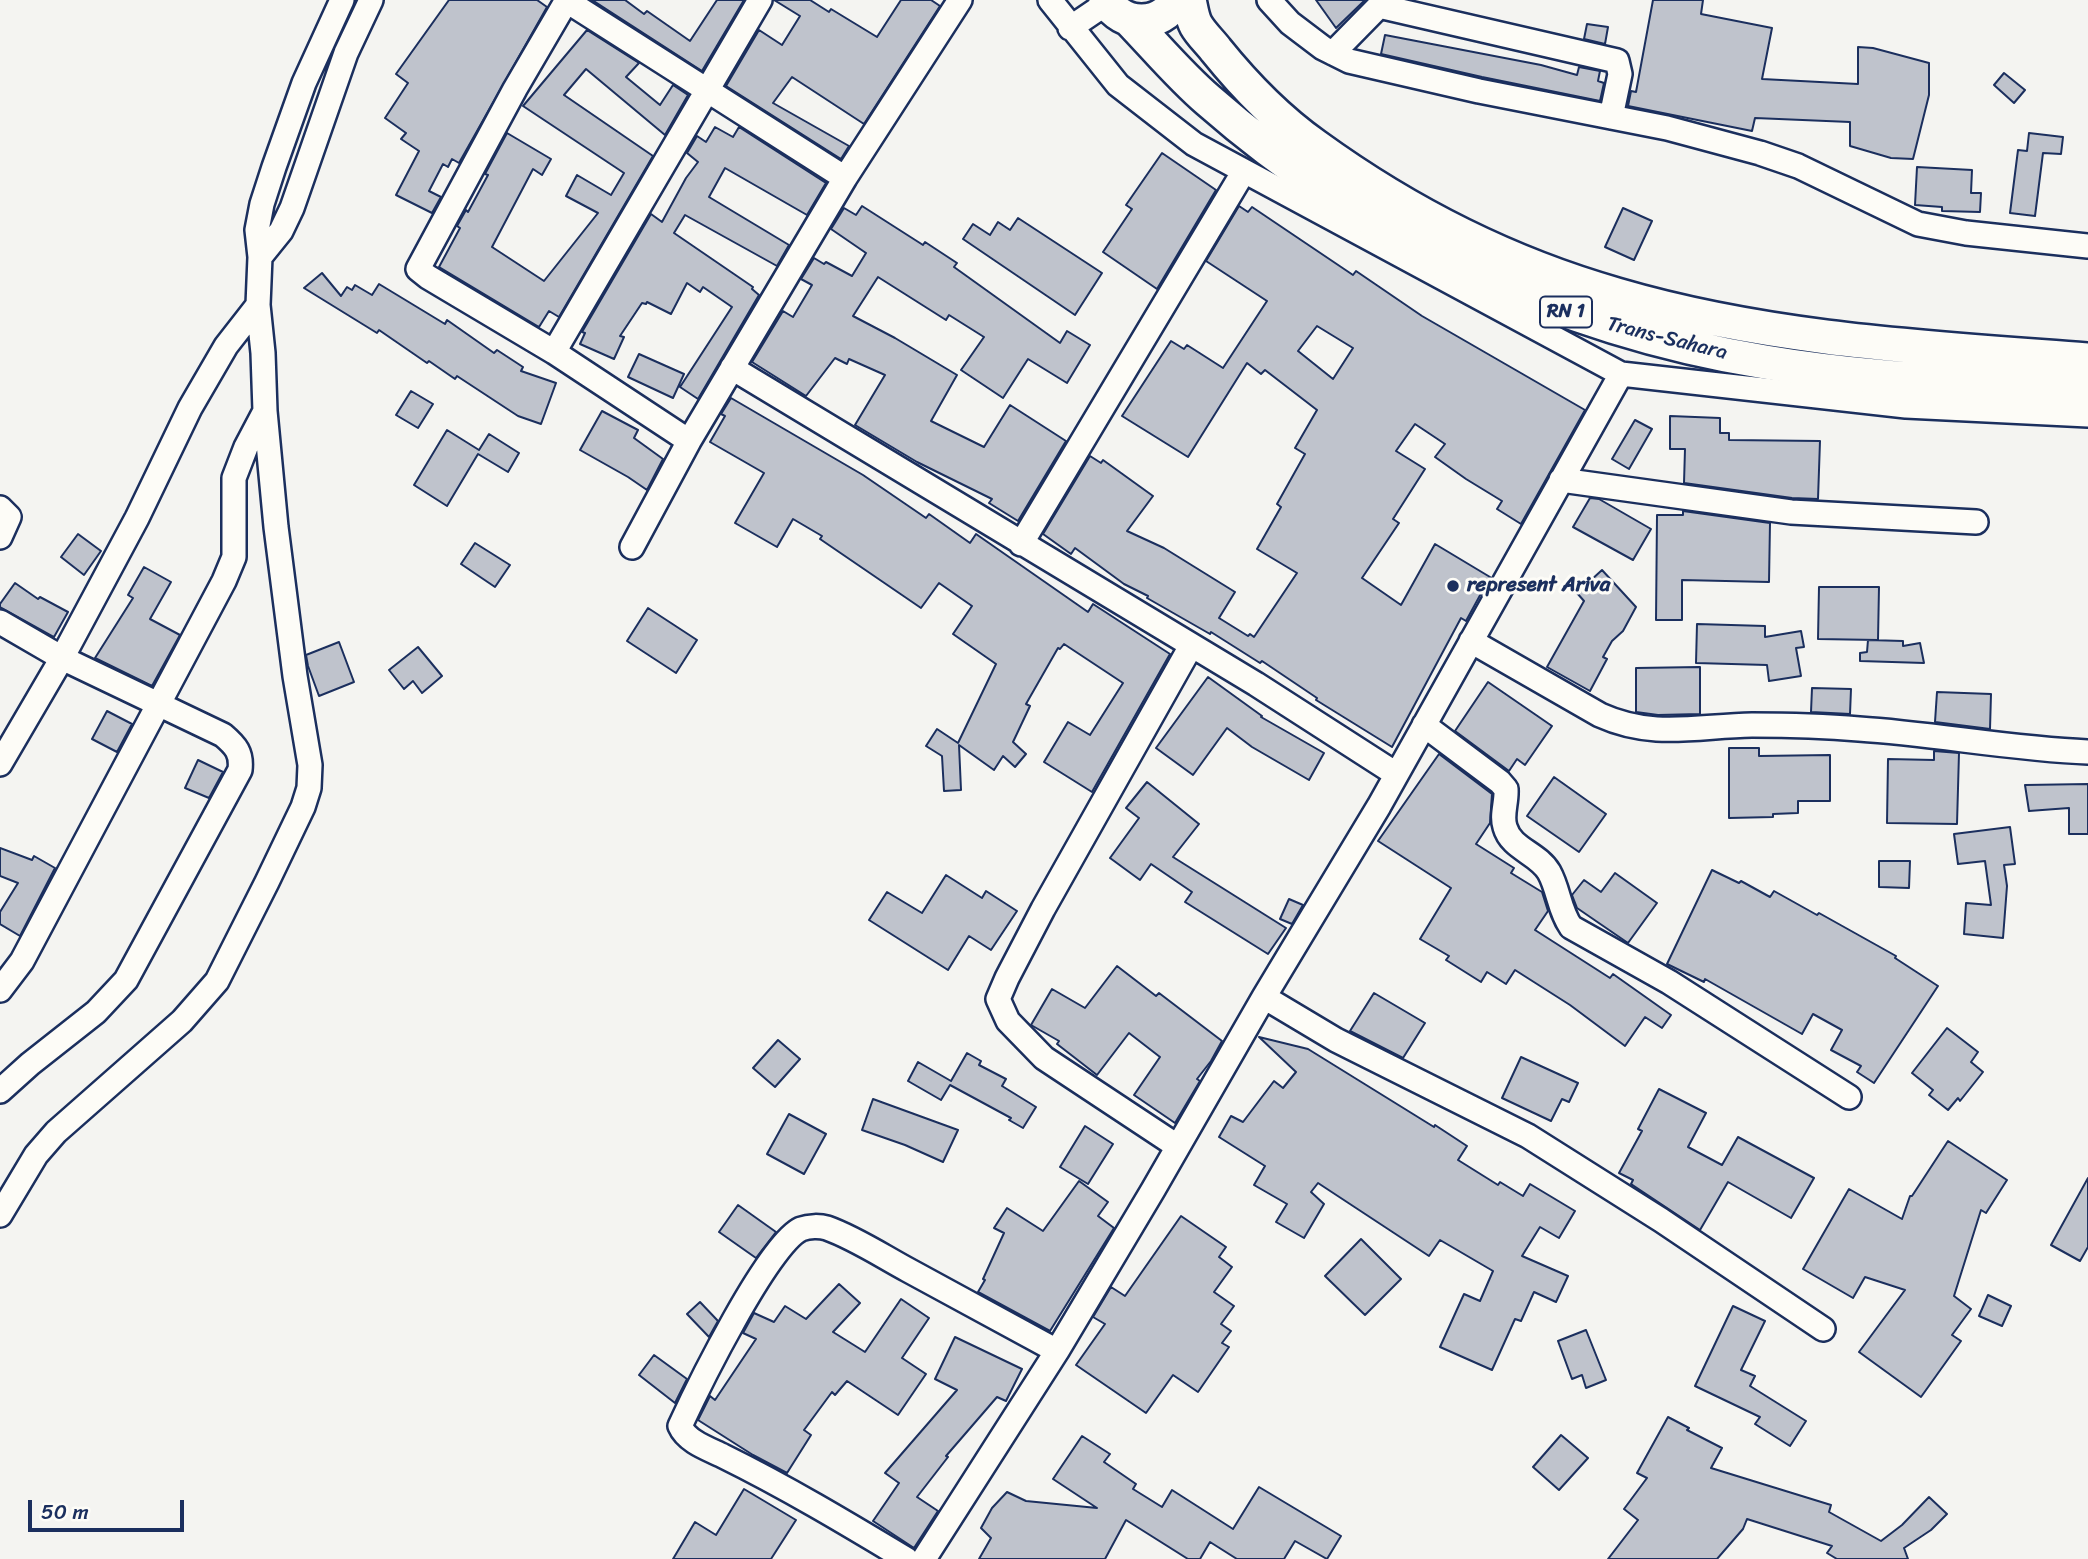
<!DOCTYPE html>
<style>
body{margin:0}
#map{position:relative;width:2088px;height:1559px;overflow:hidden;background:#f4f4f1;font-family:Sriracha,sans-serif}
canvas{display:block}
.scale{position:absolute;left:28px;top:1500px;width:156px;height:32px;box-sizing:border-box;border:4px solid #1b2f5e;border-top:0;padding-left:9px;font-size:21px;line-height:24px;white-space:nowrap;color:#1b2f5e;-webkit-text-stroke:5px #fdfcf7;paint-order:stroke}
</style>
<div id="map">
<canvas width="2088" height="1559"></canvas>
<div class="scale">50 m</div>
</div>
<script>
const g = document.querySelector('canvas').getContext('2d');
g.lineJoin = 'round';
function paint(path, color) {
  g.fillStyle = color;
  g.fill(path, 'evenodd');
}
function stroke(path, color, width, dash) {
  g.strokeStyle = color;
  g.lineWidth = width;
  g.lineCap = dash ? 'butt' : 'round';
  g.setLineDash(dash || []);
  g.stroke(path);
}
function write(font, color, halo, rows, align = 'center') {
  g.font = font + ' Sriracha,sans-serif';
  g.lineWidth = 6;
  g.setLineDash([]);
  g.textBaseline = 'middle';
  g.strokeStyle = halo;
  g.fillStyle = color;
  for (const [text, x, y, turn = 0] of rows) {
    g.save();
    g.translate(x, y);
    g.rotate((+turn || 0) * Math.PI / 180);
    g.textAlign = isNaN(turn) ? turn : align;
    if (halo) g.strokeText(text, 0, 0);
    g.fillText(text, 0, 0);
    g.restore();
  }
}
const building = new Path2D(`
 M449 0H537L547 7 459 163 452 159 448 167 443 164 429 191 441 197 432 213 396 195 419 151 401 139 406 133 385 118 408 83 396 74Z
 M592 0H625L644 14 647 11 690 41 717 0H744L702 71Z
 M774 0H810L829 12 831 9 877 37 901 0H931L940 6 864 124 792 77 773 103 849 146 841 159 726 86 759 30 782 45 800 16Z
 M1316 0H1365L1336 28Z
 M1653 0H1703L1701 14 1772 28 1762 79 1858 84V47L1873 48 1929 63V95L1913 159 1891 158 1850 146V122L1755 118 1752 131 1628 106 1631 91 1636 92Z
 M1587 24 1608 27 1605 44 1584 39Z
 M587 30 639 63 626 77 660 105 673 85 688 95 665 135 586 69 564 95 653 156 559 317 549 311 539 327 439 267 460 228 457 226 466 210 468 212 488 175 485 174 507 133 551 159 542 175 533 169 492 247 544 281 598 213 566 196 577 175 611 195 624 173 523 106Z
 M1385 35 1541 65 1577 75 1579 67 1600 71 1598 81 1604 83 1600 101 1482 77 1381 54Z
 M2004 73 2025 90 2014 103 1994 85Z
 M715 127 733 137 739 127 826 183 807 215 725 168 709 197 789 245 777 266 685 215 674 233 753 287 752 289 759 295 698 399 680 387 732 307 703 287 700 292 687 283 671 314 647 302 646 304 642 303 620 336 624 337 614 359 580 344 585 333 582 332 651 214 662 222 686 178 698 162 687 153 697 136 706 142Z
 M2029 133 2063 137 2061 154 2043 153 2035 216 2010 213 2018 150 2027 151Z
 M1162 153 1216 190 1157 289 1103 252 1132 209 1126 205Z
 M1917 167 1972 170 1971 193H1981L1980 212 1942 211V207L1915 205Z
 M862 206 923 245 925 242 957 263 954 267 1060 343 1067 331 1090 345 1067 383 1028 359 1003 398 961 370 984 337 949 315 946 320 878 277 853 316 895 338 957 375 931 421 984 447 1010 405 1066 441 1018 521 989 503 992 499 917 462 855 425 885 375 849 359 847 364 835 358 806 396 752 362 783 311 793 317 812 285 801 279 814 258 824 264 826 262 852 276 866 253 831 229 844 208 856 215Z
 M1239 206 1248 212 1252 207 1353 275 1356 271 1422 316 1585 410 1521 524 1497 509 1502 501 1466 479 1435 457 1445 444 1415 424 1396 451 1425 469 1393 519 1399 523 1362 578 1401 605 1435 544 1490 577 1466 621 1461 618 1392 747 1316 700 1317 698 1262 661 1260 663 1211 632 1210 634 1147 598 1148 596 1124 584 1075 548 1071 554 1043 534 1090 456 1101 463 1103 460 1153 496 1127 531 1164 548 1235 592 1219 618 1248 636 1250 634 1254 637 1297 573 1257 549 1281 507 1277 504 1305 454 1295 448 1317 410 1265 370 1261 374 1247 363 1188 457 1122 416 1171 341 1184 349 1187 345 1223 368 1267 301 1206 261ZM1317 326 1353 348 1333 379 1298 351Z
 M1623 208 1652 221 1634 260 1605 247Z
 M1018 218 1102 273 1075 315 963 239 973 224 990 235 998 222 1010 230Z
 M322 273 341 296 347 287 352 290 355 285 372 295 379 284 445 324 447 320 494 353 497 350 523 367 521 371 556 383 541 424 518 416 457 376 455 379 429 361 427 363 379 330 377 333 304 288Z
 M639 354 684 374 673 398 628 377Z
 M411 391 433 404 418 428 396 415Z
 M731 398 863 475 926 518 929 514 970 543 976 534 1088 612 1093 604 1170 654 1092 792 1044 762 1068 722 1090 735 1123 683 1064 644 1060 649 1058 648 1026 704 1030 706 1013 742 1026 754 1015 767 1003 756 994 770 959 745 961 790 944 791 942 756 926 746 937 729 958 743 996 664 953 634 972 606 939 583 921 608 820 539 822 536 793 519 777 547 735 523 764 473 710 442 725 416 721 414Z
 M602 411 638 430 634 438 663 459 647 490 628 477 580 450Z
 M1670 416 1720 418V433H1729V440L1820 441 1818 499 1792 498 1684 483 1685 449H1670Z
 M1635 420 1652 429 1629 469 1612 459Z
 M447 430 479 450 489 434 519 453 508 472 478 454 447 506 414 485Z
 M1590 498 1599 499 1651 529 1633 560 1573 527Z
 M1683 511 1770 523 1769 582 1682 580V620H1656L1657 515H1683Z
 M78 534 101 551 84 575 61 557Z
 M475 543 510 565 495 587 461 564Z
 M144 567 171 582 150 619 180 635 152 686 95 658 133 598 128 595Z
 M1602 570 1636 607 1623 631 1612 641 1603 657 1607 659 1590 691 1547 667 1584 601 1577 593Z
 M15 583 38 599 40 597 68 612 54 637 0 607V604Z
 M1819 587H1879L1878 640 1818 639Z
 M648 608 697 640 676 673 627 641Z
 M1697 624 1765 626V637L1801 631 1804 647 1796 648 1801 676 1769 681 1767 665 1696 663Z
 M1868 640 1903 641V646L1920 643 1924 663 1860 661V653L1867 652Z
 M339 642 354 682 319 696 308 666 306 655Z
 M418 647 442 676 422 693 413 681 404 689 389 670Z
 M1700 667V714L1658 715 1636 712V668Z
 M1208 677 1262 716 1261 717 1324 753 1309 780 1252 747 1227 728 1193 775 1156 748Z
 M1488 682 1552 726 1525 765 1517 759 1509 771 1455 731Z
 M1812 688 1851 689 1850 714 1811 712Z
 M1937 692 1991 694 1990 729 1935 722Z
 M107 711 132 724 117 752 92 739Z
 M1729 748H1759V756L1830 755V801H1798V813L1773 814V817L1729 818Z
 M1934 751 1959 753 1957 824 1887 823 1888 759 1934 760Z
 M1439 754 1492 794 1490 823 1476 844 1514 868 1511 873 1542 892 1548 911 1535 930 1610 978 1613 974 1671 1015 1662 1028 1645 1017 1625 1046 1570 1005 1515 970 1506 984 1487 972 1481 982 1446 960 1449 956 1420 939 1451 888 1378 841Z
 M198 760 223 772 209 798 185 788Z
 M1554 777 1606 814 1579 852 1527 816Z
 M1147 782 1199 824 1173 857 1286 928 1268 954 1185 902 1192 892 1151 864 1140 880 1110 858 1139 818 1126 808Z
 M2088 784V834H2069V808L2029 811 2025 785Z
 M2010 827 2015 864 2004 865 2007 886 2003 938 1964 934 1966 903 1991 905 1985 861 1958 864 1954 834Z
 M0 848 32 860 34 856 55 868 20 936 0 924V912L18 883 0 876Z
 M1879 861H1910L1909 888 1879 887Z
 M1712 870 1739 883 1741 881 1770 897 1774 891 1817 915 1819 913 1896 956 1895 958 1938 986 1874 1083 1857 1072 1861 1066 1831 1050 1842 1030 1813 1014 1802 1034 1705 979 1704 982 1667 964Z
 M1615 873 1657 903 1628 943 1577 908 1572 895 1584 880 1601 892Z
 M946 875 982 898 986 891 1017 911 991 950 969 936 948 970 869 920 887 892 922 913Z
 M1289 899 1303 905 1292 924 1280 919Z
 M1117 966 1156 996 1159 993 1222 1041 1211 1061 1197 1079 1200 1081 1175 1123 1134 1095 1160 1057 1129 1033 1097 1075 1057 1044 1059 1041 1031 1025 1052 989 1085 1008Z
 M1374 993 1425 1023 1403 1058 1350 1031Z
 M1947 1028 1978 1052 1971 1062 1983 1072 1960 1101 1958 1098 1948 1110 1929 1095 1933 1090 1912 1073Z
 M1259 1037 1308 1049 1434 1127 1435 1125 1467 1146 1458 1160 1498 1185 1500 1182 1523 1196 1530 1184 1575 1211 1559 1238 1540 1227 1522 1256 1568 1276 1556 1302 1534 1292 1521 1321 1515 1319 1492 1370 1440 1347 1464 1294 1480 1301 1493 1271 1440 1240 1429 1256 1318 1183 1311 1192 1324 1204 1304 1238 1276 1222 1287 1204 1254 1185 1265 1166 1219 1137 1231 1116 1243 1122 1274 1081 1283 1088 1296 1072Z
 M778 1040 800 1059 775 1087 753 1068Z
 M967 1053 981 1061 979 1065 1006 1079 1002 1086 1036 1107 1023 1128 1009 1120 1011 1118 950 1085 941 1100 908 1081 918 1062 951 1081Z
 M1521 1057 1578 1083 1569 1102 1562 1099 1551 1121 1502 1098Z
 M1659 1089 1706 1113 1688 1147 1722 1165 1738 1137 1814 1178 1791 1218 1728 1182 1700 1230 1631 1184 1633 1180 1619 1173 1642 1131 1638 1129Z
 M873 1099 958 1130 943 1162 905 1145 862 1130Z
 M789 1114 826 1134 804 1174 767 1154Z
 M1085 1126 1113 1144 1088 1184 1060 1167Z
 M1948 1141 2007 1180 1986 1213 1981 1210 1954 1296 1971 1309 1952 1335 1961 1341 1921 1397 1859 1352 1905 1290 1865 1277 1853 1298 1803 1269 1849 1189 1902 1219 1910 1196H1912Z
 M2088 1178V1247L2080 1261 2051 1245Z
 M1079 1181 1108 1202 1098 1216 1114 1228 1050 1331 978 1292 985 1280 983 1279 1004 1233 994 1228 1007 1208 1043 1231Z
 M738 1205 776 1232 756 1258 719 1232Z
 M1181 1216 1226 1247 1219 1257 1232 1267 1214 1292 1234 1306 1221 1324 1231 1331 1222 1343 1229 1347 1198 1392 1173 1375 1146 1413 1076 1365 1105 1324 1093 1317 1111 1287 1125 1296Z
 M1361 1239 1401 1279 1365 1315 1325 1276Z
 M839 1284 860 1303 833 1332 865 1352 901 1299 929 1318 902 1358 926 1374 898 1415 847 1381 835 1395 832 1392 804 1430 811 1435 787 1473 753 1455 698 1420 710 1396 715 1400 756 1339 743 1333 754 1313 774 1322 785 1306 806 1319Z
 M1988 1295 2011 1306 2002 1326 1979 1316Z
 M700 1302 718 1321 709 1337 687 1314Z
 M1733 1306 1765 1321 1741 1370 1755 1376 1750 1386 1806 1421 1790 1446 1755 1424 1760 1417 1695 1386Z
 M1586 1330 1606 1380 1586 1388 1582 1375 1572 1379 1558 1341Z
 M955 1337 1022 1369 1006 1401 997 1397 946 1456 948 1457 917 1497 938 1511 914 1548 873 1521 899 1483 885 1473 957 1390 935 1379Z
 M654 1355 687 1379 675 1403 639 1375Z
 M1668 1417 1689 1428 1687 1430 1722 1448 1711 1468 1831 1505 1829 1512 1881 1541 1902 1525 1929 1497 1947 1514 1931 1530 1904 1548 1908 1559H1837L1827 1553 1832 1546 1747 1519 1743 1529 1717 1559H1608L1638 1520 1624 1509 1647 1478 1637 1473Z
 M1561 1435 1588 1458 1559 1490 1533 1467Z
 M1082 1436 1110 1454 1104 1462 1136 1484 1133 1489 1162 1507 1172 1490 1233 1529 1259 1487 1341 1536 1327 1559 1295 1541 1284 1559H1237L1210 1542 1200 1559H1188L1126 1520 1105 1559H979L991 1538 981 1528 992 1508 1007 1492 1026 1501 1097 1508 1053 1479Z
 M744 1489 796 1520 771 1559H673L695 1522 716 1535Z`);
const minor = new Path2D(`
 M567 0 515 89 418 269 428 277 554 352 689 441
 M1269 0 1290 23 1323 48 1349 61 1479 91 1667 128 1760 153 1798 166 1918 224 1966 233 2088 246
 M567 1 845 178
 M1379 6 1617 61 1620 74 1611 117
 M1070 28 1107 3
 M1333 53 1385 0
 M260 257 281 231 292 208 346 53 371 0
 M554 352 760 0
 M732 368 1256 684 1396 774
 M1621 374 1906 406 2088 415
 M1561 480 1791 512 1976 522
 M0 508 9 517 0 537
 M1021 544 1244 171
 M632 547 689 441 845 178 960 0
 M0 622 62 658 223 735C236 746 242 753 240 770L126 980 96 1012 30 1064 0 1091
 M1471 641 1600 715C1653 739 1697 726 1752 725 1788 725 1824 726 1859 729 1936 734 2011 749 2088 752
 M1424 725 1500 782 1506 789C1507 802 1501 815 1505 827 1511 849 1538 853 1549 872 1559 890 1559 910 1571 927L1669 982 1849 1097
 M0 764 62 658 137 518 190 408 226 346 258 305
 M0 990 22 961 224 581 234 557V478L246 447 265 411
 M1264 997 1336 1040 1528 1136 1661 1220 1823 1329
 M1177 1146 1044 1058 1008 1021 998 999 1007 978 1043 909 1191 646
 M0 1215 36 1155 56 1132 182 1021 217 981 267 882 303 807 309 788 310 765 295 676 276 527 265 411 263 353 258 305 260 257 257 230 262 204 274 167 304 83 342 0
 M906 1559C846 1523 786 1487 723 1456 709 1449 687 1442 680 1426 697 1389 768 1244 801 1229 809 1226 820 1226 827 1228 855 1238 882 1256 908 1270 957 1297 1007 1324 1057 1351
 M924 1559 1057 1351 1153 1190 1264 997 1379 806 1621 374 1194 144 1118 85 1050 0`);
const highway = new Path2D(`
 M1106 0C1123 28 1160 28 1177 0
 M1189 0C1191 8 1192 18 1196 25 1201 34 1210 42 1216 50 1245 86 1277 119 1315 146 1406 212 1508 264 1617 295 1770 340 1930 348 2088 360
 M1130 20C1156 47 1180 76 1208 100 1364 237 1560 329 1765 362 1871 380 1980 383 2088 391`);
const markers = [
 [1453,586,7,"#1b2f5e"]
];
const shields = [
 [1566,312,52]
];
const shieldNames = [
 ["RN 1",1566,312]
];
const streetNames = [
 ["Trans-Sahara",1667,339,14]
];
const poiNames = [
 ["represent Ariva",1467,586]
];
paint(building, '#bfc3cc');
stroke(building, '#1b2f5e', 2);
stroke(minor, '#1b2f5e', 28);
stroke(highway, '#1b2f5e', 38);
stroke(minor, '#fdfcf7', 23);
stroke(highway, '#fdfcf7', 33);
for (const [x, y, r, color] of markers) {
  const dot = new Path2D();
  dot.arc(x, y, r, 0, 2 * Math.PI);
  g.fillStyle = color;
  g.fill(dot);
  stroke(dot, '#fdfcf7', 2.5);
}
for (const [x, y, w] of shields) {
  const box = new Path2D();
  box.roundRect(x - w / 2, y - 15.5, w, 31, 5);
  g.fillStyle = '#fdfcf7';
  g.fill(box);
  stroke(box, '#1b2f5e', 2);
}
write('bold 19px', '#1b2f5e', null, shieldNames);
write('21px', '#1b2f5e', '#fdfcf7', streetNames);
write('bold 21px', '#1b2f5e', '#fdfcf7', poiNames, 'left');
</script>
